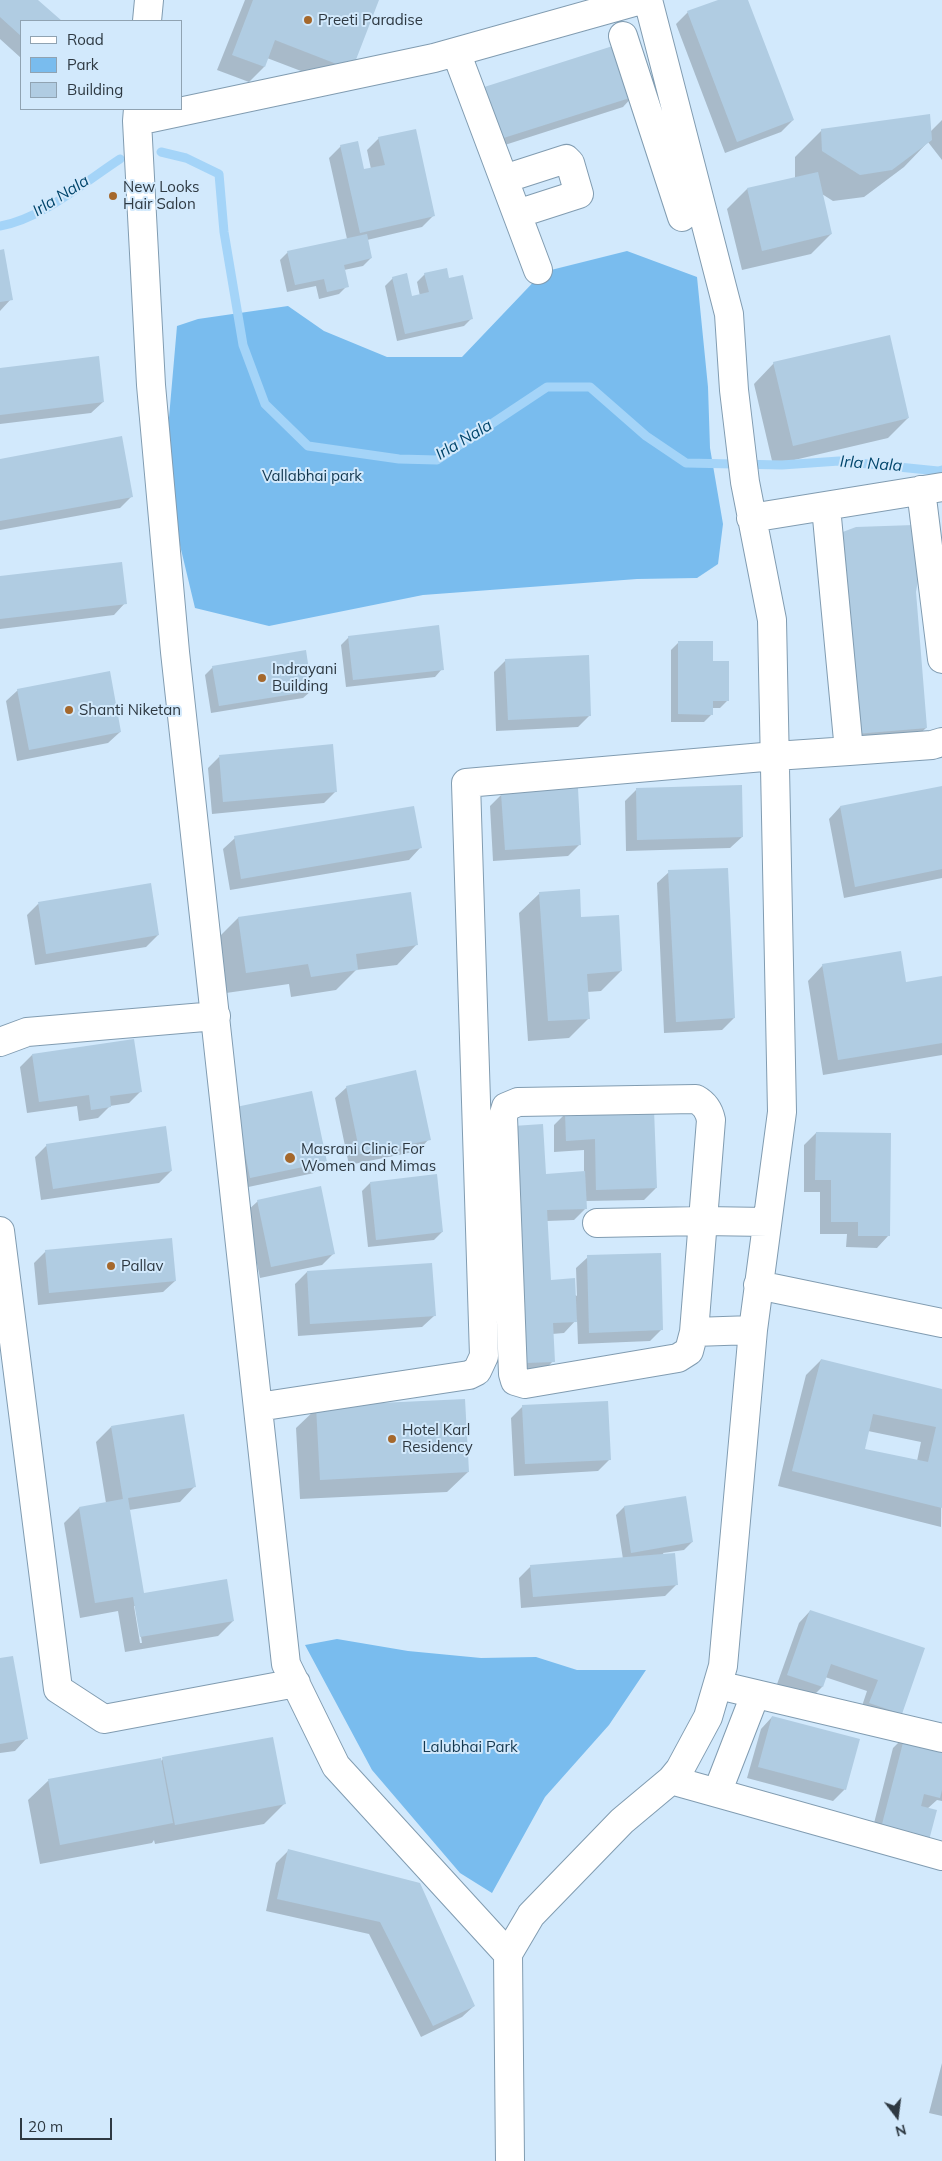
<!DOCTYPE html>
<style>
body{margin:0}
#map{position:relative;width:942px;height:2161px;overflow:hidden;background:#d2e9fc;font-family:Mulish,sans-serif}
canvas{display:block}
.legend{position:absolute;left:20px;top:20px;width:162px;height:90px;box-sizing:border-box;background:#d2e9fc;border:1px solid #90a3b2;margin:0;padding:6px 9px;list-style:none;font-size:15px;color:#2e3942}
.legend li{display:flex;align-items:center;gap:10px;height:25px}
.legend b{width:25px;border:1px solid #90a3b2}
.north{position:absolute;left:872px;top:2091px;width:50px;height:50px;-webkit-text-stroke:4px #d2e9fc;paint-order:stroke;rotate:165deg;font-size:14px;font-weight:700;line-height:20px;text-align:center;color:#2e3942}
.north::after{content:'';display:block;margin:auto;width:18px;height:22px;background:#2e3942;clip-path:polygon(50% 0,100% 100%,50% 72%,0 100%)}
.scale{position:absolute;left:20px;top:2118px;width:92px;height:22px;box-sizing:border-box;border:2px solid #2e3942;border-top:0;padding-left:6px;font-size:15px;line-height:18px;white-space:nowrap;color:#2e3942;-webkit-text-stroke:4px #d2e9fc;paint-order:stroke}
</style>
<div id="map">
<canvas width="942" height="2161"></canvas>
<ul class="legend">
<li><b style="height:6px;background:#fff"></b>Road</li>
<li><b style="height:14px;background:#79bcee"></b>Park</li>
<li><b style="height:14px;background:#b0cce2"></b>Building</li>
</ul>
<div class="north">N</div>
<div class="scale">20 m</div>
</div>
<script>
const g = document.querySelector('canvas').getContext('2d');
g.lineJoin = 'round';
function paint(path, color) {
  g.fillStyle = color;
  g.fill(path, 'evenodd');
}
function stroke(path, color, width, dash) {
  g.strokeStyle = color;
  g.lineWidth = width;
  g.lineCap = dash ? 'butt' : 'round';
  g.setLineDash(dash || []);
  g.stroke(path);
}
function write(font, color, halo, rows, align = 'center') {
  g.font = font + ' Mulish,sans-serif';
  g.lineWidth = 4;
  g.setLineDash([]);
  g.textBaseline = 'middle';
  g.strokeStyle = halo;
  g.fillStyle = color;
  for (const [text, x, y, turn = 0] of rows) {
    g.save();
    g.translate(x, y);
    g.rotate((+turn || 0) * Math.PI / 180);
    g.textAlign = isNaN(turn) ? turn : align;
    if (halo) g.strokeText(text, 0, 0);
    g.fillText(text, 0, 0);
    g.restore();
  }
}
const green = new Path2D(`
 M627 251 697 277 708 387 710 448 723 524 718 564 697 578 637 579 423 595 269 626 195 608 179 541 168 429 177 326 198 319 288 306 324 331 387 357H462L543 272Z
 M337 1639 408 1651 481 1658 536 1657 577 1670H646L609 1725 545 1797 492 1893 460 1873 372 1770 305 1645Z`);
const shadow = new Path2D(`
 M0 0H37L60 21H21V58L0 39Z
 M245 0H377L335 84 267 58 264 67 249 82 217 70Z
 M721 0H747L793 120 781 132 725 153 676 24 688 12Z
 M479 90 634 95 623 107 483 152Z
 M942 120V160L928 142 904 167 864 197 833 201 822 194 831 234 811 254 742 270 727 209 747 189 795 178V157L822 130 930 132Z
 M379 138 434 215 422 227 367 240 371 258 363 266 344 270 347 286 339 294 319 299 316 286 287 292 280 260 288 252 347 239 329 158 341 146 363 171 371 169 367 150Z
 M0 251 11 299 0 311Z
 M425 274 448 279 472 318 464 326 397 341 385 286 393 278 411 298 420 296 417 282Z
 M774 363 908 418 888 438 773 465 754 384Z
 M0 369 103 402 91 413 0 424Z
 M0 461 132 496 120 508 0 530Z
 M0 578 125 603 114 615 0 629Z
 M915 592 926 728 910 743 840 748Z
 M349 637 442 669 435 677 346 687 341 645Z
 M679 642 712 662 728 700 720 708H712V714L704 722H671V650Z
 M506 660 590 715 578 727 496 731 494 672Z
 M213 667 311 691 303 698 211 713 205 675Z
 M18 690 120 732 108 743 17 761 6 701Z
 M219 757 336 791 324 803 212 814 208 768Z
 M942 788V878L844 898 829 819 840 807Z
 M636 790 742 837 730 848 626 851 625 801Z
 M502 794 580 844 568 856 493 861 490 806Z
 M235 838 420 848 409 860 230 890 223 849Z
 M669 872 734 1018 722 1030 664 1033 657 883Z
 M540 893 580 919 621 971 601 991 587 992 589 1018 569 1038 528 1041 519 913Z
 M38 904 158 935 146 947 35 965 27 915Z
 M238 918 417 944 397 965 356 970 336 990 291 997 289 984 226 993 218 938Z
 M823 965 905 984 942 977V1055L823 1075 808 981Z
 M32 1055 141 1091 129 1103 110 1106 98 1118 79 1121 77 1106 27 1113 20 1067Z
 M347 1087 429 1139 418 1151 349 1165 335 1098Z
 M565 1114 656 1188 644 1200 586 1201V1208L574 1220 547 1221 550 1281 577 1296 576 1268 588 1257 662 1329 650 1341 578 1344 577 1319 564 1333 552 1334 553 1361 542 1373 513 1375 544 1175 584 1173V1150L554 1152V1125Z
 M225 1120 326 1161 314 1173 239 1189Z
 M816 1133 888 1236 877 1248 846 1247 847 1234H820V1192H804V1145Z
 M47 1145 171 1171 159 1183 41 1200 35 1157Z
 M370 1183 442 1232 434 1240 368 1247 362 1191Z
 M258 1201 334 1253 322 1265 260 1278 246 1212Z
 M46 1251 175 1281 163 1292 38 1305 34 1263Z
 M307 1272 434 1316 422 1327 298 1336 295 1284Z
 M821 1360 942 1390 941 1527 778 1486 806 1375ZM868 1431 921 1442 917 1461 864 1450Z
 M523 1406 610 1459 598 1471 514 1476 511 1418Z
 M317 1408 468 1472 447 1492 300 1499 296 1428Z
 M111 1427 195 1486 180 1502 129 1510 143 1594 233 1621 218 1636 125 1652 118 1611 80 1618 64 1523 79 1508 106 1503 96 1442ZM134 1606H136L142 1643H140Z
 M685 1498 692 1542 684 1550 663 1553 677 1584 665 1596 521 1608 519 1578 531 1566 623 1559 616 1515 624 1507Z
 M810 1611 923 1649 901 1713 889 1725 859 1715 867 1691 825 1677 822 1687 811 1698 776 1687 799 1623Z
 M0 1659 26 1739 15 1751 0 1753Z
 M772 1717 845 1789 833 1801 747 1778 761 1729Z
 M905 1736 942 1745V1801L937 1800 927 1809 869 1843 893 1748Z
 M163 1759 284 1804 264 1824 155 1844 154 1840 152 1843 40 1864 28 1800 49 1780 161 1761Z
 M288 1851 419 1884 474 2006 462 2017 421 2037 369 1934 266 1911 276 1863Z
 M942 2063V2116L929 2113Z`);
const stream = new Path2D(`
 M161 152 186 158 219 174 224 232 243 345 265 404 308 446 399 459 437 460 547 387H590L646 436 686 463 782 465 839 461 938 471 942 470
 M0 226C41 219 85 182 120 159`);
const building = new Path2D(`
 M0 0H38L62 21H21V36L0 17Z
 M253 0H379L352 70 275 40 265 67 232 55Z
 M718 0H748L794 120 737 142 687 11Z
 M619 44 636 96 494 141 478 89Z
 M930 114 932 140 892 170 860 175 822 151 821 129Z
 M416 129 435 216 360 233 340 145 358 141 364 169 385 165 378 137Z
 M818 172 832 234 762 251 747 188Z
 M367 234 372 258 344 265 349 287 327 292 324 279 295 285 287 251Z
 M4 249 13 300 0 302V250Z
 M447 268 449 278 463 275 473 319 405 334 392 277 407 273 412 296 429 292 424 273Z
 M890 335 909 418 793 446 773 362Z
 M99 356 104 402 0 415V368Z
 M122 436 133 497 0 521V459Z
 M914 525 920 568 916 592 927 728 855 734 840 533 856 527Z
 M122 562 127 604 0 619V576Z
 M439 625 444 670 353 680 348 636Z
 M678 641H713V661H729V701H713V715L678 714Z
 M306 650 312 691 219 706 212 666Z
 M589 655 591 716 508 720 505 659Z
 M110 671 121 732 29 750 17 689Z
 M333 744 337 792 223 802 219 755Z
 M742 785 743 837 637 840 636 788Z
 M942 786V869L855 887 840 806Z
 M578 788 581 845 505 850 501 793Z
 M414 806 422 848 241 879 234 836Z
 M728 868 735 1018 676 1022 668 870Z
 M151 883 159 935 46 954 38 902Z
 M580 889 581 917 619 915 622 971 587 974 590 1019 548 1021 539 892Z
 M411 892 418 945 356 954 358 970 311 977 308 964 246 973 238 917Z
 M901 951 906 982 942 976V1043L838 1060 822 964Z
 M134 1039 142 1092 110 1096 111 1107 91 1110 89 1095 39 1102 32 1054Z
 M416 1070 431 1140 360 1154 346 1086Z
 M312 1091 327 1162 250 1178 236 1107Z
 M654 1109 657 1188 596 1190 595 1139 566 1141 565 1112Z
 M543 1124 546 1174 585 1171 587 1209 547 1210 551 1280 575 1278 577 1322 553 1323 555 1362 524 1363 513 1126Z
 M166 1126 172 1171 53 1189 46 1144Z
 M816 1132 891 1133 890 1236H858V1222H831V1180H815Z
 M437 1174 443 1232 376 1240 370 1182Z
 M321 1186 335 1254 271 1267 257 1200Z
 M172 1238 176 1281 49 1293 45 1250Z
 M661 1253 663 1330 589 1333 587 1255Z
 M432 1263 436 1316 310 1324 307 1271Z
 M821 1359 942 1389V1508L792 1471ZM873 1414 936 1427 928 1462 865 1449Z
 M465 1399 469 1472 320 1480 316 1406Z
 M608 1401 611 1460 525 1464 522 1405Z
 M184 1414 196 1487 128 1498 144 1593 227 1579 234 1621 140 1637 133 1597 95 1603 79 1507 123 1499 111 1426Z
 M686 1496 693 1542 631 1553 624 1506Z
 M675 1553 678 1585 533 1597 530 1565Z
 M810 1610 925 1648 902 1714 869 1703 878 1680 831 1664 823 1687 787 1675Z
 M13 1656 28 1739 0 1744V1658Z
 M772 1716 860 1739 846 1790 758 1767Z
 M905 1735 942 1744V1790L940 1798 924 1794 921 1806 937 1810 928 1844 880 1832Z
 M273 1737 286 1804 175 1825 162 1757Z
 M161 1758 173 1823 60 1845 48 1779Z
 M288 1849 420 1883 475 2006 433 2026 380 1922 277 1899Z`);
const minor = new Path2D(`
 M147 21 149 0
 M623 36 682 217
 M456 52 538 270
 M138 109 137 121 151 385 175 652 286 1664 336 1766 508 1954
 M137 121 434 58 641 0
 M504 179 566 159 570 163 579 194 517 214
 M921 490 942 659
 M826 507 849 751 932 745 942 742
 M751 518 942 487
 M0 1042 27 1032 216 1016
 M696 1099C705 1104 709 1110 711 1120L694 1332 689 1351 678 1358 525 1384 515 1381 513 1374 503 1117 506 1107 518 1102Z
 M597 1223 703 1221 767 1222
 M0 1231 58 1689 104 1719 296 1683
 M758 1285 942 1323
 M694 1332 753 1330
 M258 1407 469 1375 477 1371 484 1356 466 783 775 756 849 751
 M718 1685 942 1738
 M671 1780 942 1856
 M717 1793 755 1695
 M510 2161 508 1954 531 1915 622 1821 671 1780 680 1769 708 1717 723 1666 753 1330 782 1112 772 620 745 482 734 390 729 314 648 0`);
const markers = [
 [308,20,5,"#a5682c"],
 [113,196,5,"#a5682c"],
 [262,678,5,"#a5682c"],
 [69,710,5,"#a5682c"],
 [290,1158,6,"#a5682c"],
 [111,1266,5,"#a5682c"],
 [392,1439,5,"#a5682c"]
];
const poiNames = [
 ["Preeti Paradise",318,20],
 ["New Looks",123,187],
 ["Hair Salon",123,204],
 ["Indrayani",272,669],
 ["Building",272,686],
 ["Shanti Niketan",79,710],
 ["Masrani Clinic For",301,1149],
 ["Women and Mimas",301,1166],
 ["Pallav",121,1266],
 ["Hotel Karl",402,1430],
 ["Residency",402,1447]
];
const parkNames = [
 ["Vallabhai park",312,476],
 ["Lalubhai Park",470,1747]
];
const waterNames = [
 ["Irla Nala",61,196,-32],
 ["Irla Nala",464,440,-31],
 ["Irla Nala",871,464,4]
];
paint(green, '#79bcee');
paint(shadow, '#0003');
stroke(stream, '#a4d4f8', 9);
paint(building, '#b0cce2');
stroke(minor, '#819cb1', 30);
stroke(minor, '#fff', 28);
for (const [x, y, r, color] of markers) {
  const dot = new Path2D();
  dot.arc(x, y, r, 0, 2 * Math.PI);
  g.fillStyle = color;
  g.fill(dot);
  stroke(dot, '#d2e9fc', 2);
}
write('15px', '#2e3942', '#d2e9fc', poiNames, 'left');
write('15px', '#13374f', '#d2e9fc', parkNames);
write('italic 16px', '#00456b', '#d2e9fc', waterNames);
</script>
